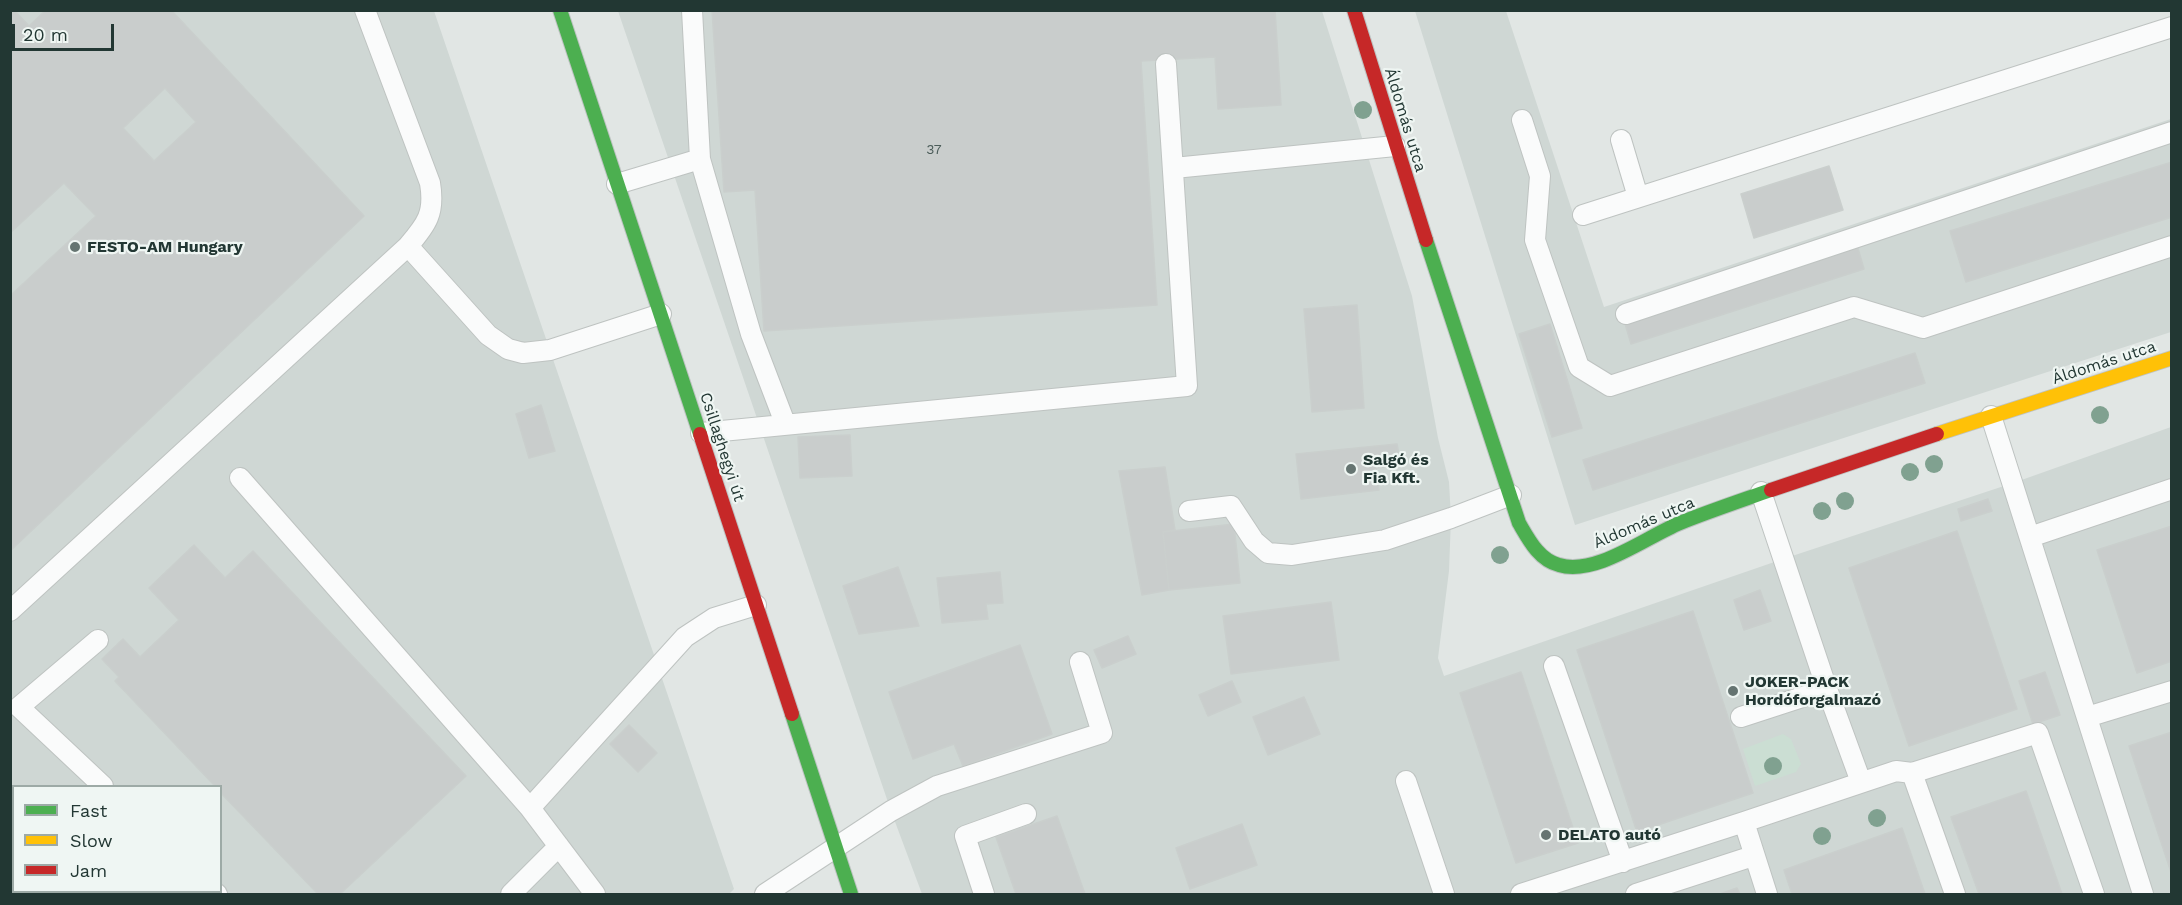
<!DOCTYPE html>
<meta charset="utf-8">
<style>
body{margin:0}
#map{position:relative;width:2182px;height:905px;overflow:hidden;background:#e1e6e4;font-family:"Work Sans",sans-serif}
canvas{display:block}
.frame{position:absolute;inset:0;border:12px solid #223733;pointer-events:none}
.legend{position:absolute;left:12px;top:785px;width:210px;height:108px;box-sizing:border-box;background:#eff6f3;border:2px solid #9daaa6;margin:0;padding:8px 10px;list-style:none;font-size:18px;color:#223733}
.legend li{display:flex;align-items:center;gap:12px;height:30px}
.legend b{width:30px;border:2px solid #9daaa6}
.scale{position:absolute;left:12px;top:24px;width:102px;height:27px;box-sizing:border-box;border:3px solid #223733;border-top:0;padding-left:8px;font-size:18px;line-height:21px;white-space:nowrap;color:#223733;-webkit-text-stroke:4px #eff6f3;paint-order:stroke}
</style>
<div id="map">
<canvas width="2182" height="905"></canvas>
<div class="frame"></div>
<ul class="legend">
<li><b style="height:8px;background:#4caf50"></b>Fast</li>
<li><b style="height:8px;background:#ffc107"></b>Slow</li>
<li><b style="height:8px;background:#c62828"></b>Jam</li>
</ul>
<div class="scale">20 m</div>
</div>
<script>
const g = document.querySelector('canvas').getContext('2d');
g.lineJoin = 'round';
function paint(path, color) {
  g.fillStyle = color;
  g.fill(path, 'evenodd');
}
function stroke(path, color, width, dash) {
  g.strokeStyle = color;
  g.lineWidth = width;
  g.lineCap = dash ? 'butt' : 'round';
  g.setLineDash(dash || []);
  g.stroke(path);
}
function write(font, color, halo, rows, align = 'center') {
  g.font = font + ' "Work Sans",sans-serif';
  g.lineWidth = 4.5;
  g.setLineDash([]);
  g.textBaseline = 'middle';
  g.strokeStyle = halo;
  g.fillStyle = color;
  for (const [text, x, y, turn = 0] of rows) {
    g.save();
    g.translate(x, y);
    g.rotate((+turn || 0) * Math.PI / 180);
    g.textAlign = isNaN(turn) ? turn : align;
    if (halo) g.strokeText(text, 0, 0);
    g.fillText(text, 0, 0);
    g.restore();
  }
}
const built = new Path2D(`
 M10 11H434L734 889 729 894H11ZM14 786H220V892H14Z
 M618 11H1322L1412 296 1438 438 1449 482 1451 518 1449 571 1438 658 1444 676 1783 559 2013 483 2171 427V894H922L891 811Z
 M1415 11H1506L1604 307 2171 119V332L1575 525Z`);
const green = new Path2D(`
 M1783 734 1791 739 1801 764 1796 772 1755 786 1743 749Z`);
const building = new Path2D(`
 M10 10H14L29 26 46 10H171L364 216 10 551V296L96 216 64 183 10 233ZM165 88 196 122 154 161 123 128Z
 M712 10H1275L1281 105 1218 109 1215 57 1141 61 1157 305 764 331 755 190 724 192Z
 M2172 162V217L1966 282 1950 231Z
 M1829 166 1843 210 1754 238 1741 194Z
 M1857 245 1864 269 1631 344 1624 320Z
 M1357 305 1364 408 1312 412 1304 309Z
 M1550 324 1582 428 1552 437 1519 334Z
 M1915 353 1925 383 1593 490 1583 460Z
 M541 405 555 451 529 458 516 414Z
 M850 435 852 476 800 478 798 437Z
 M1397 444 1401 465 1376 468 1379 490 1301 499 1296 454Z
 M1165 467 1175 530 1163 532 1169 590 1142 595 1119 471Z
 M1988 499 1992 511 1961 521 1958 509Z
 M1234 524 1240 583 1169 590 1163 532Z
 M2172 526V661L2137 673 2097 550Z
 M1957 531 2017 709 1909 746 1849 568Z
 M194 545 225 578 253 551 466 776 340 894H318L220 792V786H215L115 681 119 677 102 659 123 639 140 657 179 620 149 588Z
 M898 567 919 626 859 634 843 586Z
 M1000 572 1003 603 986 604 988 619 942 623 937 578Z
 M1760 590 1771 621 1744 630 1734 600Z
 M1331 602 1339 660 1231 674 1223 616Z
 M1693 611 1753 793 1637 832 1577 650Z
 M1128 636 1136 654 1102 668 1094 650Z
 M1020 645 1052 734 963 766 954 744 913 759 889 692Z
 M1521 672 1578 843 1516 863 1460 693Z
 M2045 672 2060 715 2033 724 2019 681Z
 M1232 681 1241 702 1208 716 1199 695Z
 M1304 697 1320 734 1268 755 1253 717Z
 M629 725 657 753 638 772 610 744Z
 M2172 732V875L2129 746Z
 M2026 791 2062 894H1979L1951 817Z
 M1057 816 1085 894H1016L996 837Z
 M1242 824 1257 865 1190 889 1176 848Z
 M1902 828 1925 894H1792L1784 870Z
 M1737 888 1740 894H1720Z`);
const lane = new Path2D(`
 M692 10 700 159 751 334 785 423
 M1522 120 1540 176 1535 240 1579 367 1610 386 1854 307 1923 328 2172 246
 M1621 140 1638 197
 M1174 168 1395 146
 M617 184 700 159
 M1583 215 2172 27
 M408 246 488 335 508 349 523 353 550 350 661 314
 M1626 314 2172 132
 M1991 416 2143 894
 M701 433 1187 386 1166 64
 M240 478 530 808 595 894
 M1761 492 1827 689 1861 782
 M1189 511 1231 506 1254 541 1268 553 1292 555 1385 540 1451 518 1511 495
 M2030 537 2172 489
 M10 611 408 246C427 224 435 213 430 183L365 10
 M98 640 19 707 103 786
 M1554 666 1623 862
 M1741 717 1827 689
 M2087 717 2172 691
 M1912 773 2038 733 2094 894
 M1406 781 1444 894
 M530 808 685 637 714 618 756 605
 M1744 822 1767 894
 M214 892 217 894
 M511 894 559 846
 M765 894 891 811 937 786 1102 733 1080 662
 M984 894 965 836 1026 814
 M1521 894 1744 822 1896 771 1912 773 1955 894
 M1636 894 1753 856`);
const fast = new Path2D(`
 M560 10 700 434
 M1426 240 1519 523C1529 540 1539 560 1559 565 1596 576 1646 537 1680 523 1710 511 1740 501 1771 490
 M792 714 851 894`);
const slow = new Path2D(`
 M1937 434 2172 358`);
const jam = new Path2D(`
 M1354 10 1426 240
 M700 434 792 714
 M1771 490 1937 434`);
const trees = [
 [1363,110],
 [2100,415],
 [1934,464],
 [1910,472],
 [1845,501],
 [1822,511],
 [1500,555],
 [1773,766],
 [1877,818],
 [1822,836]
];
const markers = [
 [75,247,6,"#657471"],
 [1351,469,6,"#657471"],
 [1733,691,6,"#657471"],
 [1546,835,6,"#657471"]
];
const numberNames = [
 ["37",934,150]
];
const streetNames = [
 ["Áldomás utca",1405,120,73],
 ["Áldomás utca",2104,363,-18],
 ["Csillaghegyi út",722,447,72],
 ["Áldomás utca",1644,523,-23]
];
const poiNames = [
 ["FESTO-AM Hungary",87,247],
 ["Salgó és",1363,460],
 ["Fia Kft.",1363,478],
 ["JOKER-PACK",1745,682],
 ["Hordóforgalmazó",1745,700],
 ["DELATO autó",1558,835]
];
paint(built, '#cfd7d4');
paint(green, '#cbded3');
paint(building, '#c9cdcc');
stroke(building, '#cacfcd', 1.5);
stroke(lane, '#bec3c1', 22);
stroke(fast, '#bec3c2', 16);
stroke(slow, '#bec3c2', 16);
stroke(jam, '#bec3c2', 16);
stroke(lane, '#fafbfb', 20);
stroke(fast, '#4caf50', 14);
stroke(slow, '#ffc107', 14);
stroke(jam, '#c62828', 14);
g.fillStyle = '#80a190';
for (const [x, y] of trees) {
  g.beginPath();
  g.arc(x, y, 9, 0, 2 * Math.PI);
  g.fill();
}
for (const [x, y, r, color] of markers) {
  const dot = new Path2D();
  dot.arc(x, y, r, 0, 2 * Math.PI);
  g.fillStyle = color;
  g.fill(dot);
  stroke(dot, '#eff6f3', 2);
}
write('14px', '#4c5d5a', null, numberNames);
write('16px', '#223733', '#eff6f3', streetNames);
write('bold 16px', '#223733', '#eff6f3', poiNames, 'left');
</script>
